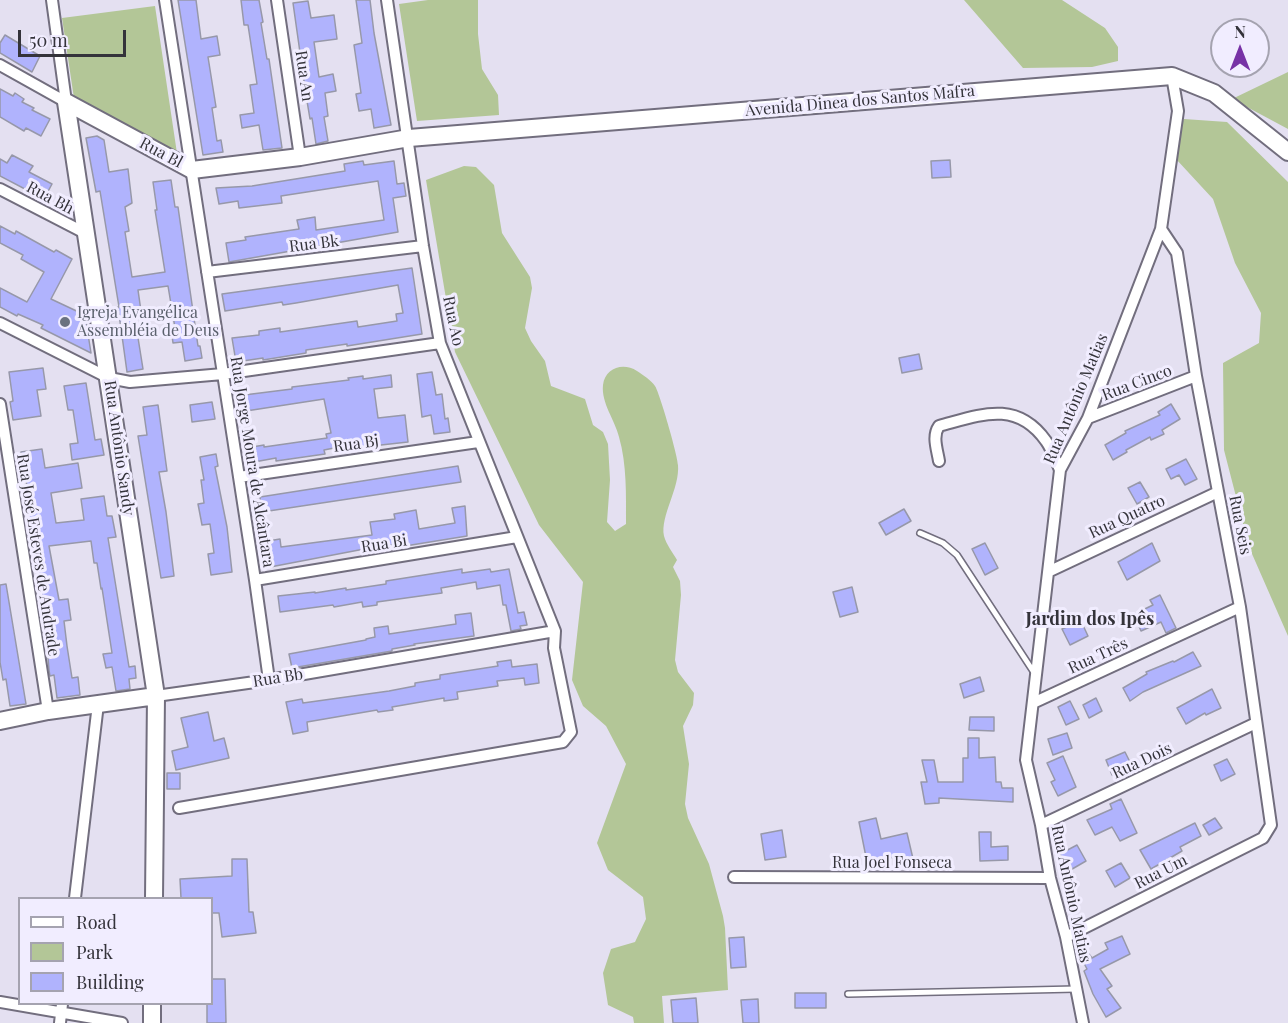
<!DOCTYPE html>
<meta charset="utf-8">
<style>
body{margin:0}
#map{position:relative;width:1288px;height:1023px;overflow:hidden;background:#e4e0f1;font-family:"Playfair Display",serif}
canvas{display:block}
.legend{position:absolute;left:18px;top:897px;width:195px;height:108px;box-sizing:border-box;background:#f1edff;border:2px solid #a5a3b0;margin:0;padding:8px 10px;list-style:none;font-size:18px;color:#34333a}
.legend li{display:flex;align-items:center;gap:12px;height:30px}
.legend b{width:30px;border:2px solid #a5a3b0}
.north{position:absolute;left:1210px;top:18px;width:60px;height:60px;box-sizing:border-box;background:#f1edff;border:2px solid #a5a3b0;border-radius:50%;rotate:0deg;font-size:16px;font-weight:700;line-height:24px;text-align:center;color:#34333a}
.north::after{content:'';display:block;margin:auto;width:21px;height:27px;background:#7732a6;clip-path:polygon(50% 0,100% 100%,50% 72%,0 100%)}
.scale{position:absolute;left:18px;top:30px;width:108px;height:27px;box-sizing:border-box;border:3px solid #34333a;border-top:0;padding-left:8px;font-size:18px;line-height:21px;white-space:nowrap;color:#34333a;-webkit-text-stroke:4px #f1edff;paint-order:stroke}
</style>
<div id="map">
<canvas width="1288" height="1023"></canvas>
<ul class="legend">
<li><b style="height:8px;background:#fff"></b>Road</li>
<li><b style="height:16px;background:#b3c697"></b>Park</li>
<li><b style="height:16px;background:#b0b3fd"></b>Building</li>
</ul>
<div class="north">N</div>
<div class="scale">50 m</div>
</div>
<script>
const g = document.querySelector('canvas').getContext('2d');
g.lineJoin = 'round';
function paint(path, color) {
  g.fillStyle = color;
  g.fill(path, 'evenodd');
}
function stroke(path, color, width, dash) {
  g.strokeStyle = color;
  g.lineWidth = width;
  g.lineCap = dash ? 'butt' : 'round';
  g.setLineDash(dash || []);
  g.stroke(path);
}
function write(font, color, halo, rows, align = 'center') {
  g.font = font + ' "Playfair Display",serif';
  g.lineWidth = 6;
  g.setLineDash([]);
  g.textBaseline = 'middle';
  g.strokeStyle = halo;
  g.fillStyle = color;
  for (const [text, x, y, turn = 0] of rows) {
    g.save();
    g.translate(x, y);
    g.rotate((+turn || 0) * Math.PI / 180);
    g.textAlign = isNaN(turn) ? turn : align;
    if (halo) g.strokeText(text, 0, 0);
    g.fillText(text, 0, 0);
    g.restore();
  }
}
const green = new Path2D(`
 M428 0H478V34L482 69 498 95 499 115 417 121 399 4Z
 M964 0H1062L1105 28 1118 47V61L1092 67 1023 68Z
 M155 6 178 160 75 105 62 18Z
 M1288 72V129L1232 99Z
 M1184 119 1227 122 1288 182V636L1249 547 1224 450 1223 363 1259 343 1261 313 1235 263 1213 199 1176 159V135Z
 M464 166 476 167 494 185 502 233 530 277 532 288 525 328 531 341 545 361 551 386 585 399 593 425 603 432 608 444 610 480 607 522 615 531 626 524C626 495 627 465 619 437 615 420 601 403 603 385 605 368 623 362 637 371 643 375 651 380 655 386 659 391 678 456 678 465 680 488 660 516 664 536 666 544 673 553 677 560L673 567 680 581 681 595 675 660 678 672 694 693 693 705 683 726 689 764 685 804 688 818 709 864 723 916 725 928 728 990 662 996 664 1023H634L633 1017 608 1005 603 973 611 949 635 942 646 919 643 897 608 870 597 843 626 764 606 726 583 706 572 680 583 582 539 525 455 352 426 180Z`);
const building = new Path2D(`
 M178 0H196L201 39 217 36 220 55 208 57 216 107 212 108 217 141 221 140 223 152 203 155Z
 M241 0H259L263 22 261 23 267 59H269L282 148 263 150 259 125 242 128 240 115 254 113 250 85 257 84 248 25H244Z
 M356 0H370L374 33 391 125 374 128 371 109 359 111 356 94 361 93 354 45 362 43Z
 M308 1 311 18 334 15 337 39 314 42 319 77 333 74 336 91 325 93 328 116 324 117 328 141 316 144 312 118 310 119 306 95 293 3Z
 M5 35 40 56 32 72 0 53V43Z
 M0 89 13 96 15 93 24 99 22 102 34 108 32 110 50 119 41 136 26 128 24 131 0 117Z
 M97 136 104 140 109 172 128 169 132 203 125 207 129 231 125 232 132 277 165 272 155 210H157L153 182 171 180 175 207H178L198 346H200L202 358 185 361 182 342 173 343 171 328H175L168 286 138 290 142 318 135 319 143 369 127 372 118 307H119L100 191 96 192 86 138Z
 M12 155 33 166 29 172 52 184 44 199 0 176V159L7 163Z
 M950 160 951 177 932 178 931 161Z
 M363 161 364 165 394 161 397 184 404 183 406 196 393 198 398 232 229 262 226 243 246 240 245 237 299 229 297 220 315 217 316 230 384 220 378 181 281 196 282 203 239 208 238 201 219 204 216 188 252 186 345 171 344 164Z
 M0 226 15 234 16 231 54 252 56 250 72 259 51 299 85 315 91 353 41 328 43 325 18 314 17 316 0 307V288L27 302 44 272 21 259 23 255 0 243Z
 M412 268 422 334 347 346V344L306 350V353L263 360V358L236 362 232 338 259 335V331L280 328V332L357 321 358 327 397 321 396 314 403 313 398 285 296 303 283 305 282 302 225 311 222 294Z
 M919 354 922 369 902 373 899 358Z
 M43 368 46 389 37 390 41 416 13 420 10 402 13 401 9 372Z
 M432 372 436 395 442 394 445 419 448 418 450 432 434 434 431 415 422 417 417 374Z
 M391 375 392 387 374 389 378 418 405 415 408 442 372 446V448L360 449 359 443 324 450 325 454 276 461V458L254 462 252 447 264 445V447L327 438 326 434 331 433 324 399 246 411 244 395 292 389V387L349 380 348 378 363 376V379Z
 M86 383 95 440 101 439 104 455 72 460 70 444 78 443 73 410H68L64 386Z
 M212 402 215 419 192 422 190 405Z
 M1171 404 1180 419 1162 430 1164 434 1151 440 1150 437 1126 450 1127 452 1113 460 1105 445 1126 433 1125 431 1160 415 1158 412Z
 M158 405 167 471 159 472 166 512 174 576 161 578 138 436 147 435 143 407Z
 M42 449 45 468 78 463 82 488 51 493 56 523 84 520 81 499 104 496 107 516H112L116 537 108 538 129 667 135 666 136 678 129 679 130 689 116 691 112 667 106 668 103 654 112 653 102 588 101 589 97 563H94L91 541 49 546 59 600 68 599 71 620 64 621 67 646 72 678 78 677 80 695 57 698 54 675 50 676 49 670 48 658H51L31 520 28 521 26 504 30 503 21 452Z
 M216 454 218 466 215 467 227 527 232 572 211 575 208 554 214 553 210 524 202 525 198 504 204 503 201 480H204L200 457Z
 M1186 459 1197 479 1185 485 1179 475 1171 479 1166 469Z
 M458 466 461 482 262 512 260 497Z
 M1140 482 1149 497 1137 504 1128 488Z
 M465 506 467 536 399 547V544L359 550 265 568 262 542 280 539 281 547 372 535 370 522 395 519 394 514 416 510 419 529 455 523 452 508Z
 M904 509 911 521 886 535 879 523Z
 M985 543 998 568 985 575 972 549Z
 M1152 543 1160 561 1127 580 1118 562Z
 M462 569V573L490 569 491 572 509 569 518 613 524 612 527 625 520 626 521 629 511 631 506 605H503L500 585 477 589 476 582 441 588 442 593 377 602V605L363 607 362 602 334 607 333 605 280 612 278 596 315 592V593L346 588V590L386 584V581Z
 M6 584 26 704 10 706 6 679 3 680 0 662V585Z
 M852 587 858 612 840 617 833 592Z
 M1160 595 1176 628 1166 633 1161 622 1141 631 1138 624 1130 628 1126 618 1153 605 1150 600Z
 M471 613 474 636 414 644 415 645 392 649V651L292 668 289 654 366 640V639L375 637 374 628 388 626 389 634 456 624 455 615Z
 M1081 621 1088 636 1070 645 1062 629Z
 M1193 652 1201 666 1143 692 1130 701 1123 688 1147 674 1146 672 1173 661 1174 662Z
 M511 660 512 667 537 664 539 683 525 685 524 678 497 681 498 686 457 692 458 699 444 701V698L415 703 392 707 393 710 378 712 377 710 307 722 308 731 293 734 286 702 302 699 303 703 389 691 415 686V683L440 679V675L498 666 497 662Z
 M980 677 984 691 964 698 960 684Z
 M1212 689 1221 708 1206 715 1205 713 1186 724 1177 708Z
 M1096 698 1102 711 1089 718 1083 705Z
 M1070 701 1079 719 1066 725 1058 707Z
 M208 712 214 741 224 738 229 758 176 770 172 751 188 747 181 718Z
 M970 717H994V731L969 730Z
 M1067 733 1072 748 1053 755 1048 739Z
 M968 738H979V758L995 757 996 782H1001L1002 788H1013V802L939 798V803L925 804 921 782H927L922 760H934L938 782H963V758H968Z
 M1125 752 1132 766 1112 775 1106 760Z
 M1063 756 1076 787 1058 796 1051 782 1055 780 1047 763Z
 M1227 759 1235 774 1221 781 1214 765Z
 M167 773H180V789H167Z
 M1121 799 1137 833 1120 841 1112 827 1095 835 1087 820 1112 809 1110 804Z
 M876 818 881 839 907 833 914 863 897 866 895 857 867 862 859 822Z
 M1215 818 1222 828 1209 835 1203 825Z
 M1195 823 1201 836 1180 847 1182 851 1151 869 1140 850Z
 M782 830 786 857 765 860 761 834Z
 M979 832H991V847L1008 846V860L980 861Z
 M1077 845 1086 861 1067 872 1060 854Z
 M232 859H247L249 912H253L256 933 222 937 219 913H212V898H181L180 879 232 876Z
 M1121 863 1130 878 1115 887 1106 871Z
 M1122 936 1130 954 1100 969 1112 986 1107 989 1121 1008 1106 1017 1093 994 1084 971 1087 969 1076 948 1082 945 1092 958 1108 949 1105 943Z
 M744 937 746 967 731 968 729 938Z
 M212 979H225L226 1023H207V1004H212Z
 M795 993H826V1008H795Z
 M696 998 698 1023H673L671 1000Z
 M758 999 759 1023H743L741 1000Z`);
const lane = new Path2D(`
 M920 533 943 543 957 555 1035 674
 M848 994 1076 989`);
const street = new Path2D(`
 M52 0 66 102
 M165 0 255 580 269 680
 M277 0 300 157
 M0 65 66 102
 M0 189 87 234
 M207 272 423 246
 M0 323 109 378 130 382 223 374 440 343
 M0 404 48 711
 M1088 418 1196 376
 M939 461C937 449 932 436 939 426 980 415 1016 399 1046 441 1052 449 1056 461 1060 470
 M239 477 478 442
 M1050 571 1218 492
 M255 580 517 537
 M156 696 269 680 555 631
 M1033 703 1240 607
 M179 808 563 742 571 732 554 648 555 631 440 343 423 246 387 0
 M1041 825 1256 723
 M734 877 1050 878
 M75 898 98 704
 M1066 937 1263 838 1271 825 1240 607 1196 376 1177 253 1161 229
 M0 1002 122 1023
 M60 1023 62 1004
 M1083 1023 1066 937 1050 878 1041 825 1026 760 1060 470 1088 418 1161 229 1178 111 1172 76`);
const secondary = new Path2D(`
 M66 102 192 170 300 157 409 138 1172 76 1214 93 1288 152
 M66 102 156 696 154 898
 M0 721 48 711 156 696
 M152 1023V1004`);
const markers = [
 [65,322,6,"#6b7280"]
];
const streetNames = [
 ["Rua An",304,76,82],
 ["Avenida Dinea dos Santos Mafra",860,101,-5],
 ["Rua Bl",161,153,28],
 ["Rua Bh",50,198,28],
 ["Rua Bk",314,244,-7],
 ["Rua Ao",453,321,78],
 ["Rua Cinco",1137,383,-21],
 ["Rua Antônio Matias",1076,399,-67],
 ["Rua Bj",356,444,-8],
 ["Rua Antônio Sandy",119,448,82],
 ["Rua Jorge Moura de Alcântara",252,462,81],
 ["Rua Quatro",1127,517,-25],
 ["Rua Seis",1240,525,79],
 ["Rua Bi",384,544,-9],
 ["Rua José Esteves de Andrade",38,555,81],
 ["Rua Três",1098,656,-25],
 ["Rua Bb",278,678,-9],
 ["Rua Dois",1142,761,-25],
 ["Rua Joel Fonseca",892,863],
 ["Rua Um",1161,872,-27],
 ["Rua Antônio Matias",1071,894,78]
];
const worshipNames = [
 ["Igreja Evangélica",77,313],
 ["Assembléia de Deus",77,331]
];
const neighbourhoodNames = [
 ["Jardim dos Ipês",1090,619]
];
paint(green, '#b3c697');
paint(building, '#b0b3fd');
stroke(building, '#9798a9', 1.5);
stroke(lane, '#726e7e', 8);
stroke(street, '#726e7e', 14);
stroke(secondary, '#726e7e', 20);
stroke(lane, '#fff', 5);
stroke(street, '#fff', 10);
stroke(secondary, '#fff', 16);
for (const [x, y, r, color] of markers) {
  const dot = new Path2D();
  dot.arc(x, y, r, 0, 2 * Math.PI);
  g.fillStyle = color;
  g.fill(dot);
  stroke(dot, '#f1edff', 2);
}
write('16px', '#34333a', '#f1edff', streetNames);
write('16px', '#5b616d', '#f1edff', worshipNames, 'left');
write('bold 18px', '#34333a', '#f1edff', neighbourhoodNames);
</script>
